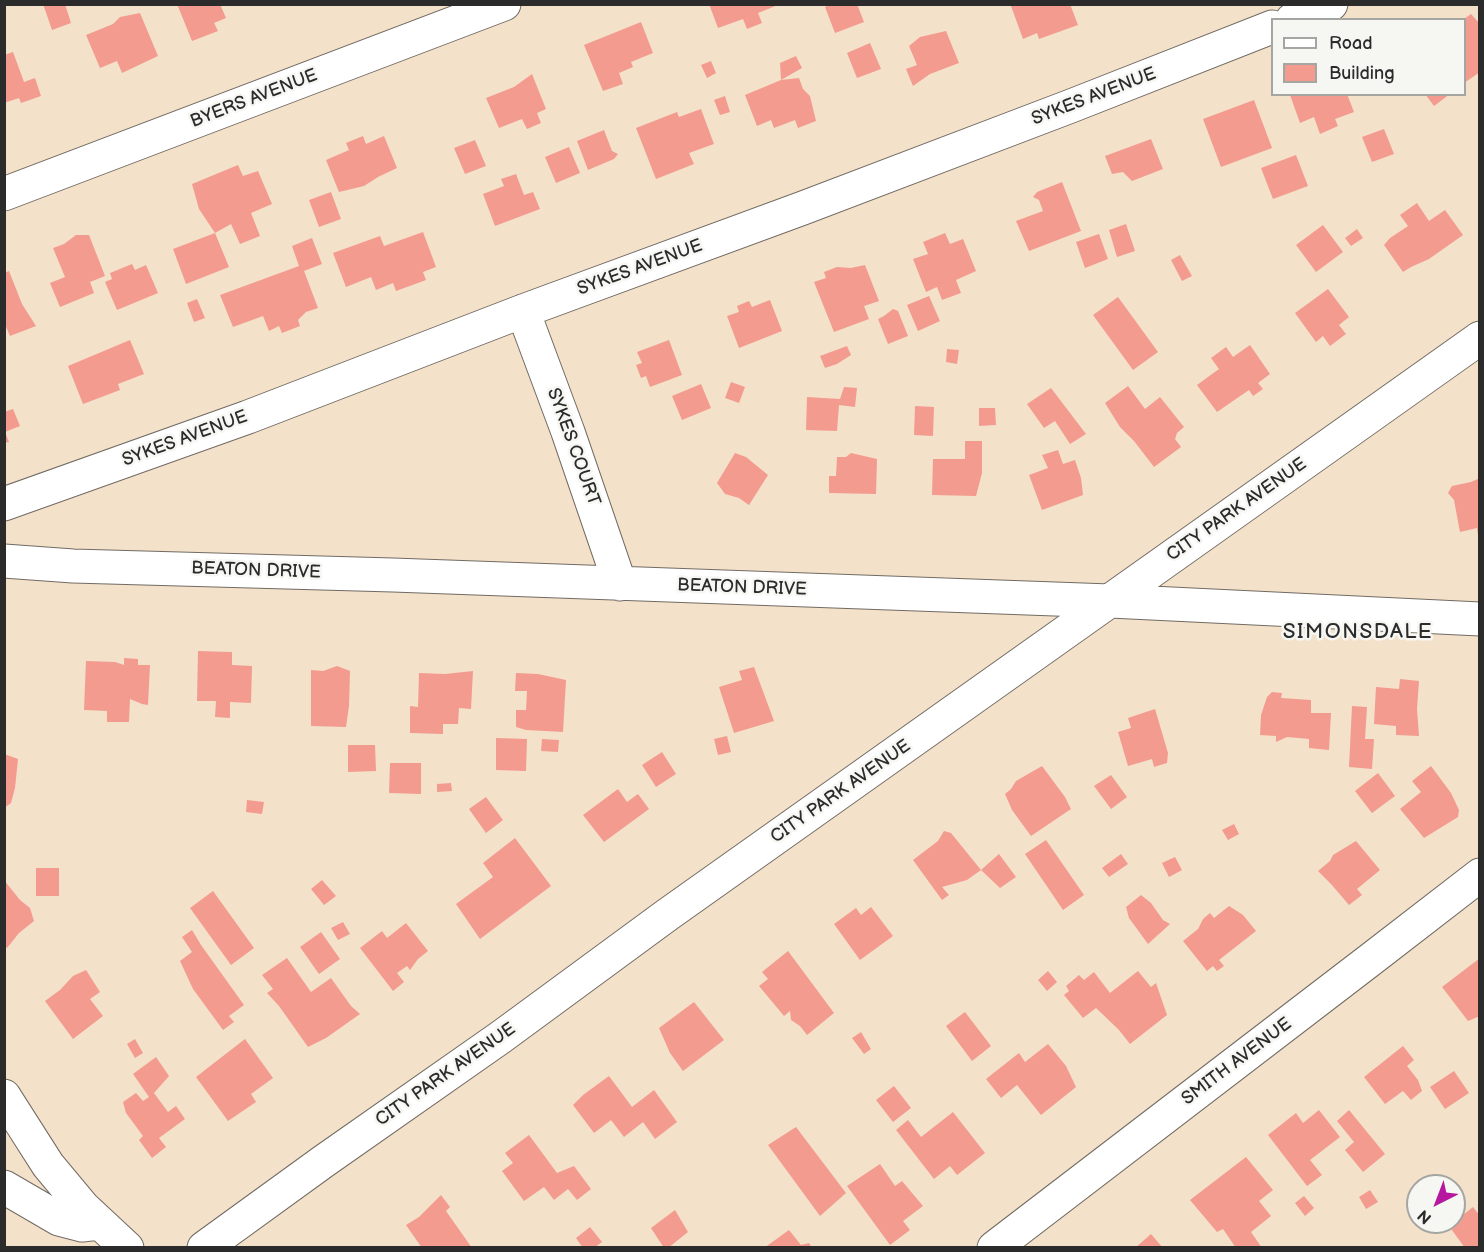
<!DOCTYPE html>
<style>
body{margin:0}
#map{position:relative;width:1484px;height:1252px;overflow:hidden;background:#f4e1ca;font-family:"Balsamiq Sans",sans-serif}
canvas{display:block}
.frame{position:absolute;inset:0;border:6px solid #2b2b2b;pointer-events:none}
.legend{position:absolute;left:1271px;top:18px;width:195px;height:78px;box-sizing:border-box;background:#f6f6f2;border:2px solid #a5a5a2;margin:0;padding:8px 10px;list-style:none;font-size:18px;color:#2b2b2b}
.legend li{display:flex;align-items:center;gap:12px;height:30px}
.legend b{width:30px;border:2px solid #a5a5a2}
.north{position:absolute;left:1406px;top:1174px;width:60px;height:60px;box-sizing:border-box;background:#f6f6f2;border:2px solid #a5a5a2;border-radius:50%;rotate:222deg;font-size:16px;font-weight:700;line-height:24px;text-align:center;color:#2b2b2b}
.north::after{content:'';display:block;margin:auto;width:21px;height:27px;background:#b5179e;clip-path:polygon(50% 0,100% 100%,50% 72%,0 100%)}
</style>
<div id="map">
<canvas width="1484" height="1252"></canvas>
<div class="frame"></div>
<ul class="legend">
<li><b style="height:8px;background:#fff"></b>Road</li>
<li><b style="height:16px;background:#f39b8f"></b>Building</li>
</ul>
<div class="north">N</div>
</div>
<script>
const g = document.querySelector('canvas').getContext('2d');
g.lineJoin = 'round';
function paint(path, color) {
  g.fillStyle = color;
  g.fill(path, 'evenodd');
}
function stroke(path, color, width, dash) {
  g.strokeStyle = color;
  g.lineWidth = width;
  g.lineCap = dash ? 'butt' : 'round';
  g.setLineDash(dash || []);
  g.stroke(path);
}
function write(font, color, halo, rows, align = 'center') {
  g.font = font + ' "Balsamiq Sans",sans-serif';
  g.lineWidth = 5;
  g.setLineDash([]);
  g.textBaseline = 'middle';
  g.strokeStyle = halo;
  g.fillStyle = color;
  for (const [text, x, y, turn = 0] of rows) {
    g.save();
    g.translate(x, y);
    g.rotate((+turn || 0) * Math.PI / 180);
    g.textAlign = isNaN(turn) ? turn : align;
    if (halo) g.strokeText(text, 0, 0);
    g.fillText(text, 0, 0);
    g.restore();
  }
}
const building = new Path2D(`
 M43 4H65L71 23 52 30Z
 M177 4H220L226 18 214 23 218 31 192 41Z
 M709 4H778V5L758 13 762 23 747 29 743 19 718 28Z
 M831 4H857L864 22 835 33 825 7Z
 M1016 4H1070L1078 25 1039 39 1037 33 1023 39 1011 6Z
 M140 13 158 56 122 73 117 61 100 68 86 35 113 24 120 17Z
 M1471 14 1480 24V72L1464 83V19Z
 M641 22 653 53 631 62 633 67 619 73 623 84 603 91 584 45Z
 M946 31 959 63 930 74 913 86 906 69 917 65 909 46 920 37Z
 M870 43 881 69 857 78 847 53Z
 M13 52 24 82 35 78 41 96 21 103 19 98 4 103V55Z
 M796 56 802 68 781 80 780 63Z
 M711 61 716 73 707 78 701 65Z
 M532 74 546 109 537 113 541 123 527 129 522 119 499 128 486 98 514 87Z
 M799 78 803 89 810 96 816 121 798 128 795 120 774 128 771 120 757 126 745 95 781 80Z
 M1292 94H1347L1354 112 1335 119 1338 126 1320 134 1314 117 1300 123 1290 95Z
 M1425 94H1450L1434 106Z
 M725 96 730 112 720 115 714 100Z
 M1254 100 1272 148 1221 167 1203 119Z
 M701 109 714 144 689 153 694 164 656 179 636 128 677 112 679 117Z
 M1384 129 1394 154 1372 162 1362 137Z
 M604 130 612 151 618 154 614 159 588 170 577 141Z
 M363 136 366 144 384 136 397 168 378 177 364 186 339 192 326 160 349 150 346 143Z
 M1151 139 1163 169 1132 181 1123 172 1112 174 1105 156Z
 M475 140 486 166 465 174 454 148Z
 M569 147 580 173 556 183 545 157Z
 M1296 155 1308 186 1273 199 1261 168Z
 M238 165 243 176 258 171 272 204 251 213 260 236 240 244 231 224 215 233 199 209 192 184Z
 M516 174 524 195 533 192 540 209 495 226 483 194 504 186 501 179Z
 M1062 182 1081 231 1029 251 1016 221 1043 211 1039 200 1033 197 1037 192Z
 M331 192 341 219 319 227 309 200Z
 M1417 203 1429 221 1445 210 1463 235 1429 259 1411 267 1403 272 1384 245 1390 238 1408 226 1400 215Z
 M1126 224 1135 251 1117 257 1109 230Z
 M1323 225 1343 252 1316 272 1296 245Z
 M1357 229 1363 238 1351 246 1345 238Z
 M423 232 436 267 423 272 426 280 396 291 393 283 376 290 371 277 346 287 333 253 380 236 384 246Z
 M215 233 229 267 186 284 173 249Z
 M945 233 950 244 963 239 976 271 956 280 961 293 942 300 937 287 926 292 913 259 928 254 923 242Z
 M1099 234 1108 259 1085 268 1076 242Z
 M76 235H89L105 276 90 282 94 293 60 307 50 283 65 277 53 248 64 244Z
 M312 238 322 264 304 271 318 308 306 312 298 320 300 326 282 333 279 326 269 331 263 316 233 327 220 295 299 266 292 246Z
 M1180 255 1192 276 1182 281 1171 260Z
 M132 264 135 270 146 265 158 293 117 310 105 282 112 279 110 273Z
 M865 265 879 301 864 306 869 319 834 332 814 282 826 278 824 272 837 267 851 268Z
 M9 271 22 304 36 326 10 336 4 322V273Z
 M1328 289 1349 317 1339 325 1346 334 1330 346 1323 336 1316 342 1295 313Z
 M929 296 940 321 918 331 907 305Z
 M1118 297 1158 352 1133 370 1093 315Z
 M197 299 205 318 194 322 187 303Z
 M770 300 782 331 739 348 727 316 739 312 737 306 749 301 752 307Z
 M893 309 898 311 908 336 888 344 878 319 884 316Z
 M130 340 144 374 118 384 120 390 83 404 68 366Z
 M669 340 682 375 650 387 646 376 641 378 636 365 642 363 637 352Z
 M1250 345 1270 374 1258 383 1263 389 1253 396 1249 390 1217 412 1197 385 1219 369 1211 358 1226 347 1233 357Z
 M847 346 851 355 837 364 825 368 820 356Z
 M947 349 959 350 957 364 946 362Z
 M731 382 745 387 739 403 725 398Z
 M701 384 711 408 682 420 672 396Z
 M1128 386 1145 409 1160 397 1184 427 1177 433 1175 439 1181 447 1154 467 1134 441 1120 427 1105 403Z
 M844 387 857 388 855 407 839 405 837 431 806 430 807 397 840 399Z
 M1051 388 1086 434 1070 444 1055 421 1044 428 1027 404Z
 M915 406 934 407 933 436 914 435Z
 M979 408H995L996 425 979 426Z
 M13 409 20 426 5 432 9 442 4 443V412Z
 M965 441H982V473L976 496 932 495 933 459H965Z
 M1058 450 1063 464 1075 460 1081 478 1083 495 1042 510 1029 475 1048 468 1042 455Z
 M735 453 746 457 768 475 749 505 739 498 725 494 717 483Z
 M851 453 877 459 876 494 829 493V476H836L837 457H846Z
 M1480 478V535H1478L1477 528 1460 532 1454 500 1448 493 1452 486 1471 482Z
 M198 651 232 652V665L252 666 251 703 230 702V718L215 717 216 701H197Z
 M124 658 138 659V665H150L148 705 142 704 130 699 129 722H107V711L84 710 86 661 115 662 124 665Z
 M337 666 350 671 349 706 346 727 311 726V670L323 671Z
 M754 667 774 721 734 733 719 687 742 680 739 671Z
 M473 671 471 709 459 708 458 724H443V734L410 733V706L418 707 419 673 445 674Z
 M516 673 538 674 566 680 563 732 526 730 516 727V710H526L527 691H515Z
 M1400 679 1419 681 1417 709 1419 736 1396 735V726L1374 724 1376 687 1399 689Z
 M1272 692 1282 693 1281 698 1311 700V713H1331L1329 750 1309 748V739L1287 737 1276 742V736L1260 735 1261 715 1267 697Z
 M1352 706 1367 707 1365 739H1374L1372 769 1349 767Z
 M1155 709 1168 753 1167 763 1154 767 1152 759 1128 766 1118 732 1131 728 1128 718Z
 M727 736 731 752 718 755 714 739Z
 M496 738 527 739 526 771 496 770Z
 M542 739 559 740 558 752 541 751Z
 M348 745H375L376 771 348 772Z
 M662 752 676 774 656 787 642 765Z
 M4 754 18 759 15 788 11 803 4 808Z
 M390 763H421V794L389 793Z
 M1042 766 1065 797 1071 809 1031 836 1012 810 1005 794 1011 789 1016 781Z
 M1431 766 1451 793 1459 810 1458 817 1424 838 1400 809 1421 792 1412 781Z
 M1378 773 1395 796 1372 813 1355 791Z
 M1111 775 1127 797 1111 809 1094 786Z
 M451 783 452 791 437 792V784Z
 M618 789 627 802 638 794 649 809 604 842 583 815Z
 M486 797 503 820 486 833 469 809Z
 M247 800 264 802 262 814 246 812Z
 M1234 824 1239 834 1228 840 1222 830Z
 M944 831 951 833 981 870 967 880 942 887 949 895 942 900 913 860 938 841Z
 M515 838 551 886 480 939 456 904 493 877 483 863Z
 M1046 840 1084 895 1063 910 1025 854Z
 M1356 841 1380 870 1357 889 1362 895 1349 905 1331 884 1318 871 1330 861 1333 855Z
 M999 854 1016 877 1000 888 981 870Z
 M1121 854 1128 864 1109 877 1102 868Z
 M1175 857 1182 870 1169 877 1162 863Z
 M36 868H59V896H36Z
 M4 880 20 900 30 908 34 921 19 933 7 948 4 945Z
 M322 880 336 896 324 905 311 889Z
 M213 891 254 948 231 965 190 908Z
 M1141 895 1151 903 1163 920 1170 924 1148 944 1129 918 1126 907Z
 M1229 906 1243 915 1256 931 1219 960 1224 966 1217 971 1213 966 1207 971 1183 941 1198 929 1203 919 1210 913 1214 918Z
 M871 907 893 936 860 960 834 924 856 908 861 915Z
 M343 922 350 934 338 940 331 928Z
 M406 923 428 951 418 959 410 970 407 966 397 973 404 982 393 991 360 948 382 931 387 938Z
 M192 930 201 945 244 1005 229 1016 234 1022 223 1030 193 989 180 961 192 952 182 937Z
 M321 932 340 959 319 974 300 947Z
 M788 951 834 1013 807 1035 800 1026 791 1020 790 1011 784 1016 759 986 768 979 762 972Z
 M287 958 311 992 331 978 351 1006 360 1014 326 1038 308 1047 279 1006 267 993 273 989 262 975Z
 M1480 958V1016L1468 1021 1442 987Z
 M86 970 100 992 90 999 103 1016 73 1039 45 1001 60 990 73 976Z
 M1048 971 1057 982 1047 991 1038 980Z
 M1138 971 1151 987 1156 983 1167 1015 1130 1044 1119 1030 1096 1008 1083 1018 1064 995 1069 991 1066 986 1079 975 1084 980 1094 972 1110 993Z
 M694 1002 724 1040 683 1071 670 1053 659 1028Z
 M965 1012 991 1046 972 1061 946 1026Z
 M861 1032 871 1049 864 1054 852 1038Z
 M135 1039 143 1053 135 1058 127 1044Z
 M245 1039 273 1078 251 1094 256 1102 228 1121 196 1077Z
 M1048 1044 1066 1066 1076 1087 1041 1115 1017 1085 1001 1098 986 1079 1019 1053 1025 1062Z
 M1403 1046 1414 1060 1407 1066 1418 1080 1422 1091 1411 1100 1403 1091 1385 1104 1364 1077Z
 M156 1057 169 1076 154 1093 168 1112 176 1106 185 1119 159 1138 166 1147 152 1158 139 1140 143 1136 126 1113 123 1102 136 1093 143 1101 149 1097 133 1074Z
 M1454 1071 1469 1093 1445 1109 1430 1087Z
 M609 1076 632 1107 654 1090 677 1122 655 1139 643 1122 624 1137 611 1120 594 1133 573 1105 583 1095Z
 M894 1086 911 1108 893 1122 876 1100Z
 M1319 1110 1340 1137 1310 1160 1322 1175 1307 1186 1268 1135 1296 1113 1303 1123Z
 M1349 1110 1385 1154 1363 1172 1345 1150 1354 1142 1337 1121Z
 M953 1112 985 1153 957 1175 950 1166 934 1179 896 1130 908 1120 921 1137Z
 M796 1127 846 1193 820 1216 768 1145Z
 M529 1135 557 1173 574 1166 591 1189 577 1200 568 1189 554 1200 544 1187 524 1201 502 1171 513 1163 505 1153Z
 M1246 1157 1273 1190 1259 1201 1271 1216 1251 1232 1262 1248H1236L1223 1229 1217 1232 1190 1200Z
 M880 1164 895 1186 902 1181 923 1206 903 1221 910 1230 890 1245 847 1186Z
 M1370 1190 1378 1202 1366 1209 1359 1197Z
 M441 1195 450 1207 446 1211 472 1248H422L406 1225 419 1217Z
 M1304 1196 1314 1208 1305 1216 1295 1203Z
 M1473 1207 1480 1216V1245L1477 1248H1465L1449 1226Z
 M675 1210 688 1232 668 1248H664L651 1228Z
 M590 1227 602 1242 594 1248H583L576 1238Z
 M789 1230 801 1245 809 1243 812 1248H764Z
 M1151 1234 1163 1248H1135Z`);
const minor = new Path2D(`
 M1292 20 1331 4
 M4 194 504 4
 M523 311 568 432 620 584
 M4 504 248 417 523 311 803 208 1071 106 1272 27
 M4 561 73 566 393 575 1110 601 1480 619
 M4 1096 48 1165 83 1207 127 1248
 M4 1187 59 1219 82 1225 99 1223
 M204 1248 324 1161 501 1037 667 915 1480 338
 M994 1248 1370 960 1480 875`);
const streetNames = [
 ["SYKES AVENUE",1094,97,-21],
 ["BYERS AVENUE",254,99,-21],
 ["SYKES AVENUE",640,268,-20],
 ["SYKES AVENUE",185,439,-20],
 ["SYKES COURT",573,447,70],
 ["CITY PARK AVENUE",1237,510,-35],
 ["BEATON DRIVE",256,571,2],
 ["BEATON DRIVE",742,588,2],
 ["CITY PARK AVENUE",841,792,-35],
 ["SMITH AVENUE",1237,1062,-37],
 ["CITY PARK AVENUE",446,1075,-35]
];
const quarterNames = [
 ["SIMONSDALE",1358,633]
];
paint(building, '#f39b8f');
stroke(minor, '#716b63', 35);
stroke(minor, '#fff', 33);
write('18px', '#2b2b2b', '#f6f6f2', streetNames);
g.letterSpacing = '1.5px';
write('21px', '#2b2b2b', '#f6f6f2', quarterNames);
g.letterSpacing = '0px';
</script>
